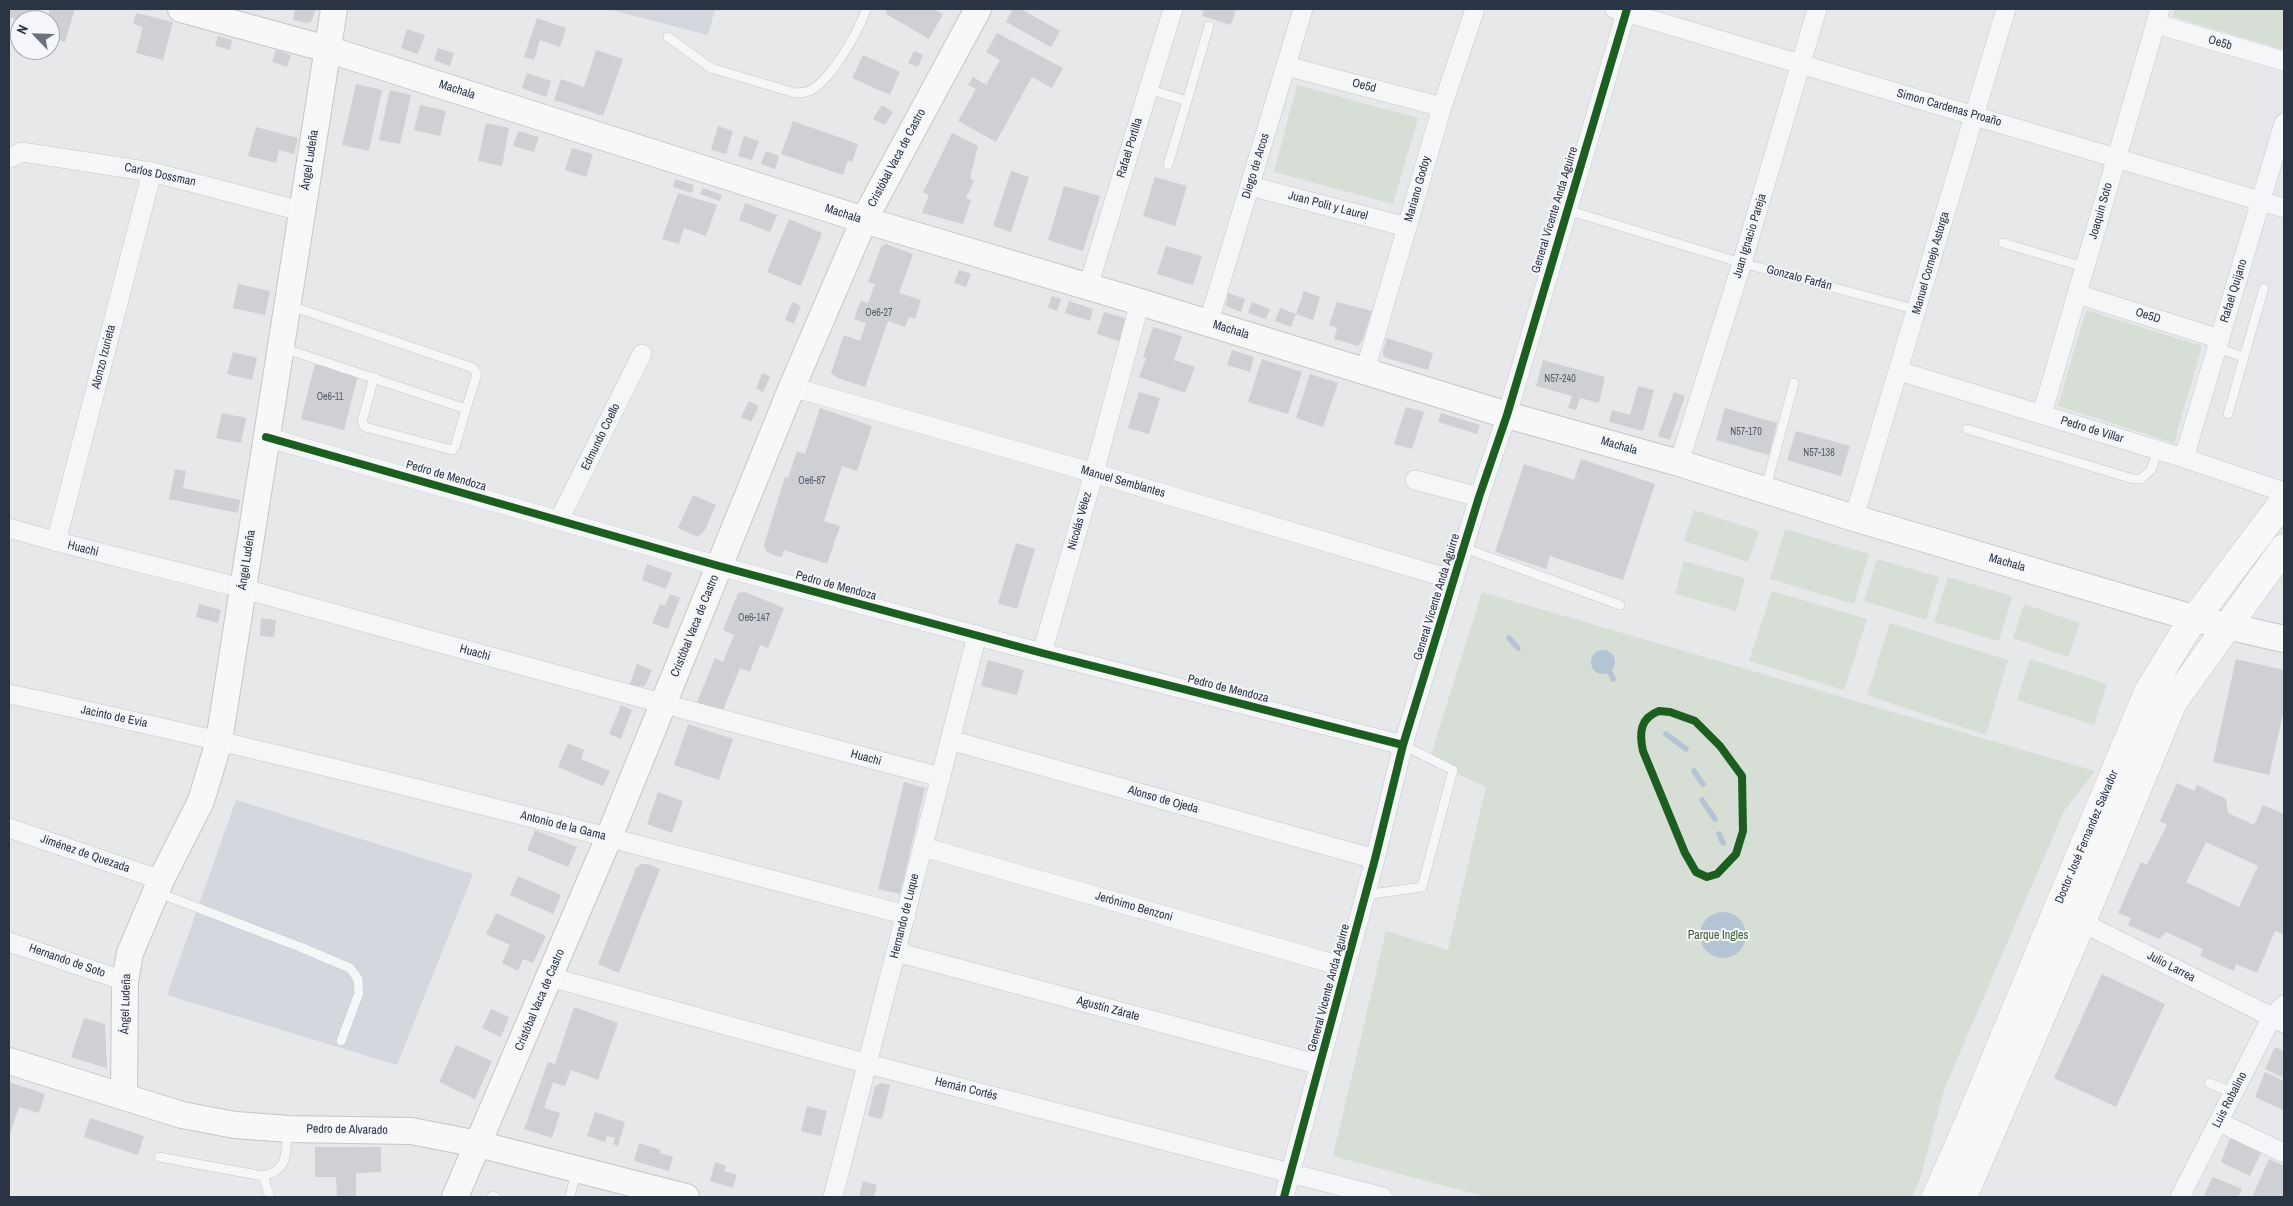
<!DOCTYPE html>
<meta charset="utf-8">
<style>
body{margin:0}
#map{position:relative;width:2293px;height:1206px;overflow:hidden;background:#e6e8ea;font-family:"Archivo Narrow",sans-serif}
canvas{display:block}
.frame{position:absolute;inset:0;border:10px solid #2b3445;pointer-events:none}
.north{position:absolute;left:10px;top:10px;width:50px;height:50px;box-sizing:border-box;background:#f4f6f9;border:1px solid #a4a8b1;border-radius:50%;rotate:294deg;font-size:14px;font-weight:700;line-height:20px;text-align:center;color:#2b3445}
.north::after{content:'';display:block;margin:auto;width:18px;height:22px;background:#6c737f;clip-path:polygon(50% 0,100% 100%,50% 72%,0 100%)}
</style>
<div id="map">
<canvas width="2293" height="1206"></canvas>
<div class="frame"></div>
<div class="north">N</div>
</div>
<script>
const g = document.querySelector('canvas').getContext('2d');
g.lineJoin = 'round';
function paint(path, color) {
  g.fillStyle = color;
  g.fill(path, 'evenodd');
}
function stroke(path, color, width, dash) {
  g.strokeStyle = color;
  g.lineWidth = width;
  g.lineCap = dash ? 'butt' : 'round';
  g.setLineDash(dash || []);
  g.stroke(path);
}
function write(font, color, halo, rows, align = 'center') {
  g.font = font + ' "Archivo Narrow",sans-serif';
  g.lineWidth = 4;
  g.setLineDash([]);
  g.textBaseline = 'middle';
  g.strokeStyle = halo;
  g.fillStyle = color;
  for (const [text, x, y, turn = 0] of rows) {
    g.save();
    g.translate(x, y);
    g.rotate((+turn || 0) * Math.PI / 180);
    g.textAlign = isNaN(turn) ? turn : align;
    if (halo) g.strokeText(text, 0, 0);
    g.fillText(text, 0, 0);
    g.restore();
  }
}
const built = new Path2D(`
 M607 9H715L708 35Z
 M236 800 473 874 397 1065 167 995Z`);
const green = new Path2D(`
 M2175 9H2284V50L2173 17Z
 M1297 85 1418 118 1393 204 1274 172Z
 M2086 310 2202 346 2174 443 2058 406Z
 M1694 510 1759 531 1748 562 1684 541Z
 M1785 529 1869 554 1854 604 1770 579Z
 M1877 559 1939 577 1926 620 1864 601Z
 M1684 561 1745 578 1736 611 1675 594Z
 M1948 577 2012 596 1999 641 1934 622Z
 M1772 591 1867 619 1844 690 1749 661Z
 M1482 592 2095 771 2064 811 1945 1087 1920 1179 1912 1197H1486L1333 1156 1386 931 1448 950 1486 787 1429 761Z
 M2024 604 2080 623 2068 657 2013 638Z
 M1890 623 2008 660 1986 735 1867 695Z
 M2030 659 2107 684 2094 725 2017 700Z`);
const water = new Path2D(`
 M1591 662a12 12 0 1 1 24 0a12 12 0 1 1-24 0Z
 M1700 935a23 23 0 1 1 46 0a23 23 0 1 1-46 0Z`);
const stream = new Path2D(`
 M1509 638 1518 648
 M1610 672 1613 679
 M1666 734 1686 749
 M1694 771 1703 784
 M1702 800 1715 819
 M1719 834 1723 843`);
const building = new Path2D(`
 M9 9H36L33 19 23 15 20 21 9 17Z
 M50 9H75L65 42 50 38V20H47Z
 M295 9H316L311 22 306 23 293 20Z
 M887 9H934L943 14 929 39 886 14Z
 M1013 9H1021L1060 31 1051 47 1006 22Z
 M1204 9H1236L1231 25 1202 16Z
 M136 13 173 22 163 60 136 53 143 27 133 24Z
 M537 18 566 28 560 47 540 40 534 60 524 57Z
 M407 29 425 35 418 54 401 48Z
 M997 33 1063 68 1052 88 1032 77 996 142 958 121 976 89 968 85 973 77 986 85 1000 60 986 52Z
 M218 36 232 40 230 50 215 46Z
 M438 48 454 53 450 66 434 60Z
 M276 50 291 55 287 67 272 62Z
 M596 50 623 59 603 116 554 100 561 79 584 87Z
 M914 51 923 55 918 67 908 63Z
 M863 55 900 72 890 95 852 78Z
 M527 73 551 81 546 97 522 88Z
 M356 84 382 90 369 151 342 145Z
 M390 90 411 95 400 144 379 140Z
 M420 105 446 111 440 136 414 130Z
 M882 105 893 112 885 125 873 119Z
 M793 121 858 144 852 162 848 160 843 175 781 154Z
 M486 123 509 128 502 166 478 161Z
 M718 126 733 131 726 154 711 150Z
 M256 127 298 138 294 154 279 150 276 163 248 156Z
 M518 131 539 137 534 152 513 146Z
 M952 133 978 146 970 178 974 181 966 198 971 200 963 224 922 213 929 195 923 192Z
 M744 136 759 141 752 160 738 156Z
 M572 148 593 154 586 177 565 170Z
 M766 151 779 156 775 169 761 164Z
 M1011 171 1029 177 1011 232 993 226Z
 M1155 177 1187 186 1175 226 1143 216Z
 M675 179 694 185 692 193 673 187Z
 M1064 186 1100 196 1083 251 1048 240Z
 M703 188 722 195 720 201 700 194Z
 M678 193 717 205 706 236 684 228 679 244 662 239Z
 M745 203 777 215 770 232 739 220Z
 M789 219 822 233 801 286 767 272Z
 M886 244 913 254 899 293 921 300 915 319 909 317 905 327 888 321 865 387 838 378 831 373 844 335 860 341 866 323 854 319 861 300 868 303 875 284 868 282 881 247Z
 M1166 246 1202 256 1193 285 1157 274Z
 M959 270 971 274 966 287 954 283Z
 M238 284 270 291 265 315 233 308Z
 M1304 291 1320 297 1313 320 1296 314Z
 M1228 293 1245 299 1241 312 1226 306Z
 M1052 296 1061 299 1057 311 1048 307Z
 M1069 301 1093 309 1090 321 1065 313Z
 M792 302 801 306 794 324 785 320Z
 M1252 302 1270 309 1266 319 1248 313Z
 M1337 302 1372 311 1362 341 1358 346 1334 339 1337 328 1329 325Z
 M1280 308 1296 314 1291 327 1275 321Z
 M1104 312 1128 319 1121 342 1097 334Z
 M1153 327 1182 336 1174 360 1195 367 1185 393 1139 377 1146 358 1143 357Z
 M1387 338 1433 353 1428 370 1386 358 1383 355V351Z
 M1232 350 1254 357 1250 372 1227 365Z
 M233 352 257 358 252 380 227 374Z
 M1262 359 1302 372 1288 414 1248 402Z
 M1543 360 1605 377 1599 403 1580 398 1576 410 1568 408 1572 396 1536 386Z
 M315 364 358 375 344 430 301 419Z
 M762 373 770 376 763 392 756 389Z
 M1310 374 1338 383 1323 427 1296 418Z
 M1638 386 1654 390 1643 431 1609 422 1612 410 1630 415Z
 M1139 392 1160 398 1149 434 1128 428Z
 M1674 392 1685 396 1670 440 1658 436Z
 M749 401 759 406 751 422 741 417Z
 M1406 407 1424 412 1412 449 1394 444Z
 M820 408 872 426 857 471 842 466 833 493 824 521 840 526 827 564 784 550 782 557 776 556 766 551 764 545 785 477 788 478 797 451 805 454Z
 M1725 408 1777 423 1769 455 1716 440Z
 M222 413 246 418 241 443 216 438Z
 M1441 413 1480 425 1477 434 1438 422Z
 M1796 431 1850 446 1841 476 1787 460Z
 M1581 459 1655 484 1623 580 1550 556 1546 569 1495 552 1524 464 1574 480Z
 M175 469 186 471 183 488 240 500 238 513 169 499Z
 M693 495 716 505 705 530 698 537 678 528Z
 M1016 543 1035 549 1017 609 998 603Z
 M647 564 672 573 666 589 642 580Z
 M745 592 784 608 768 648 760 645 750 672 740 668 722 713 697 702 715 658 723 662 734 635 723 630 738 593Z
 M670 594 680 598 668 629 652 623 660 604 665 606Z
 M199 604 221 610 218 623 196 617Z
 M261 618 276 620 274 637 260 636Z
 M2236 659 2284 670V710L2269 775 2213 762Z
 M988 660 1024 670 1017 695 981 686Z
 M637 664 652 670 645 686H629Z
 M621 705 632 710 621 739 609 734Z
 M688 724 733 739 719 780 674 765Z
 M568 743 584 750 581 759 610 771 603 786 558 767Z
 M904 782 925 788 900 894 878 889Z
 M2177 783 2194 791 2197 785 2226 799 2228 813 2254 825 2263 805 2284 814V935L2275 931 2257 973 2236 964 2234 971 2200 956 2203 949 2166 932 2159 939 2128 925 2131 918 2118 913 2141 862 2147 865 2167 825 2160 821ZM2206 842 2258 866 2239 907 2186 882Z
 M658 792 683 801 672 833 647 824Z
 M535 830 577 847 568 867 527 850Z
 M641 864H648L660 869 619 973 598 964 636 868Z
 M518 876 561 895 553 914 510 895Z
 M496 913 546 936 533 963 523 959 518 971 502 963 510 945 486 934Z
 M2102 974 2165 1004 2116 1107 2054 1078Z
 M574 1007 618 1023 598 1080 571 1070 565 1086 553 1082 544 1108 560 1113 552 1138 524 1129 548 1062 555 1064Z
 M491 1009 509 1017 501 1037 482 1028Z
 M84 1018 105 1024 107 1068 71 1057Z
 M456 1045 492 1061 475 1099 439 1082Z
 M2275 1047 2284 1051V1078L2265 1069Z
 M2265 1072 2284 1081 2283 1110 2255 1097Z
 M9 1082 45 1094 39 1113 19 1107 9 1137Z
 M882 1083 890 1085 882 1119 868 1116 875 1086Z
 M807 1106 827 1111 821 1136 801 1131Z
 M595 1112 625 1122 618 1146 613 1144 615 1138 607 1136 605 1142 587 1136Z
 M90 1118 144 1136 138 1155 84 1137Z
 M2230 1138 2261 1153 2250 1176 2221 1162Z
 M639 1143 661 1150 660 1153 673 1157 669 1171 634 1161Z
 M315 1147H381V1172L356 1173V1197H337L336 1177H315Z
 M2269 1159 2284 1166V1197H2252Z
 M715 1162 726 1166 724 1171 737 1175 733 1188 710 1181Z
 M2213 1177 2242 1189 2238 1197H2203Z
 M863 1181 877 1185 874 1197H859Z`);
const lane = new Path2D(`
 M668 37 711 68 795 93C801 93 807 93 813 89 833 76 859 31 866 9
 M1148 89 1187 101 1168 165
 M1187 101 1209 26
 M1567 210 1742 263 1917 310
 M2003 243 2084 267
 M283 348 466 409 477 374 473 368 291 306
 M2217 348 2244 357 2228 414
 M2244 357 2264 288
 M374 377 362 422 365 427 452 450 455 447 466 409
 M1967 429 2133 479H2141L2151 470 2158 450
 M1766 487 1794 383
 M1464 548 1620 605
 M159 893 300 947 350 968 358 979 359 993 341 1041
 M1365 895 1422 887 1453 770 1403 745
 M2209 1083 2233 1093
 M159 1157 263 1176C289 1170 285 1154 288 1132
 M263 1176 270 1197
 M492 1196 496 1197
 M570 1197 576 1172`);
const street = new Path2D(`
 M1615 9 2284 208
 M2156 24 2284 61
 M1286 66 1442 107
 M9 158 22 152 152 172 301 211
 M1250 186 1407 227
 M1088 287 1173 9
 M2077 294 2220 339
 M1208 324 1303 9
 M1365 371 1442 107 1475 9
 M1899 371 2184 458 2284 492
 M792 387 1094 473 1454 580
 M2042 414 2160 9
 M266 437 719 566 1042 653 1403 745
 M2184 458 2284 123
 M1679 463 1742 263 1817 9
 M1415 480 1479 497
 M1854 518 2006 9
 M559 520 642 354
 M9 528C88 552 169 568 248 590 479 654 709 717 941 777
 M56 542 152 172
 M1042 653 1094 473 1140 302
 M9 694C310 758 608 837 906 915
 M950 740 1375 859
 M9 828 161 880
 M923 847 1345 967
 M2071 917 2284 1023
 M9 942 125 981
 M896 952 1320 1065
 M550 977 868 1064 1383 1197
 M2219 1122 2284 1153
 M833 1197 977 635
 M1284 1197 1375 859 1403 745 1479 497 1507 415 1627 9
 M2180 1197 2272 1017 2284 1005`);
const secondary = new Path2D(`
 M181 9 327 49 864 220 1140 302 1507 415 1679 463 1854 518 2196 619 2284 639
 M9 1061 182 1115 235 1125 289 1129 411 1131 478 1144 686 1197
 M124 1097 125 981 130 953 161 880 201 801 219 741 334 9
 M455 1197 609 837 792 387 864 220 978 9`);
const primary = new Path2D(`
 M1936 1197 1966 1129 2148 692 2184 633 2284 501
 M1963 1197 2082 922 2173 702 2284 548`);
const cycleway = new Path2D(`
 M266 437 719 566 1042 653 1403 745
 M1659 711 1670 712 1695 721 1720 746 1742 776 1743 831 1736 854 1717 874 1707 877 1696 872 1685 853 1643 751C1639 733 1640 718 1659 711Z
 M1284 1197 1375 859 1403 745 1479 497 1507 415 1627 9`);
const numberNames = [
 ["Oe6-27",879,313],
 ["N57-240",1560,379],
 ["Oe6-11",330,397],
 ["N57-170",1746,432],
 ["N57-136",1819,453],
 ["Oe6-87",812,481],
 ["Oe6-147",754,618]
];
const streetNames = [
 ["Oe5b",2220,43,16],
 ["Oe5d",1364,86,15],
 ["Machala",457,90,18],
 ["Simon Cardenas Proaño",1949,108,16],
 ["Rafael Portilla",1130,148,-73],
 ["Cristóbal Vaca de Castro",897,158,-62],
 ["Ángel Ludeña",310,160,-81],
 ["Diego de Arcos",1256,166,-73],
 ["Carlos Dossman",160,175,12],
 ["Mariano Godoy",1418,189,-74],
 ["Juan Polit y Laurel",1328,206,15],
 ["General Vicente Anda Aguirre",1555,210,-73],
 ["Joaquin Soto",2101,211,-74],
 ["Machala",843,214,18],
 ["Juan Ignacio Pareja",1750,236,-73],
 ["Manuel Cornejo Astorga",1931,263,-74],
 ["Gonzalo Farfán",1799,278,15],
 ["Rafael Quijano",2234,291,-73],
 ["Oe5D",2148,316,17],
 ["Machala",1231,330,17],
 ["Alonzo Izurieta",104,357,-76],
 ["Pedro de Villar",2092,430,17],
 ["Edmundo Coello",601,437,-64],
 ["Machala",1619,446,16],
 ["Pedro de Mendoza",446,476,16],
 ["Manuel Semblantes",1123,482,16],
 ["Nicolás Vélez",1080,521,-74],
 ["Huachi",83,549,14],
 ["Ángel Ludeña",247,560,-81],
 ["Machala",2007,563,16],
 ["Pedro de Mendoza",836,586,15],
 ["General Vicente Anda Aguirre",1437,597,-73],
 ["Cristóbal Vaca de Castro",695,626,-68],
 ["Huachi",475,653,15],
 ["Pedro de Mendoza",1228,689,14],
 ["Jacinto de Evia",114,717,12],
 ["Huachi",866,758,15],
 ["Alonso de Ojeda",1163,800,16],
 ["Antonio de la Gama",563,826,14],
 ["Doctor José Fernandez Salvador",2087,837,-67],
 ["Jiménez de Quezada",85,854,19],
 ["Jerónimo Benzoni",1134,907,16],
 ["Hernando de Luque",905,916,-76],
 ["Hernando de Soto",67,961,19],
 ["Julio Larrea",2171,967,27],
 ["General Vicente Anda Aguirre",1329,988,-75],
 ["Cristóbal Vaca de Castro",540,1000,-67],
 ["Ángel Ludeña",126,1004,-88],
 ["Agustín Zárate",1108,1009,15],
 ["Hernán Cortés",966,1089,14],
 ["Luis Robalino",2230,1100,-63],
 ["Pedro de Alvarado",347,1130,1]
];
const parkNames = [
 ["Parque Ingles",1718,936]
];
paint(built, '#d4d7dd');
paint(green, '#d6ded6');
paint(water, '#b4c4d5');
stroke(stream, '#b4c4d5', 5.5);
paint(building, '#ced0d3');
stroke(lane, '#c4c6c8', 10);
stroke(street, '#c4c6c8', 20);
stroke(secondary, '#c4c6c8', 28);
stroke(primary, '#c2c5c8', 29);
stroke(lane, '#f5f6f7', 9);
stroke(street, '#f5f6f7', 19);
stroke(secondary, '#f8f8f8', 26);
stroke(primary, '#f8f8f8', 28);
stroke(cycleway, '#1b5e20', 8);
write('10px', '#545c69', null, numberNames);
write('12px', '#2b3445', '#f4f6f9', streetNames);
write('12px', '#3f6138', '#f4f6f9', parkNames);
</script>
